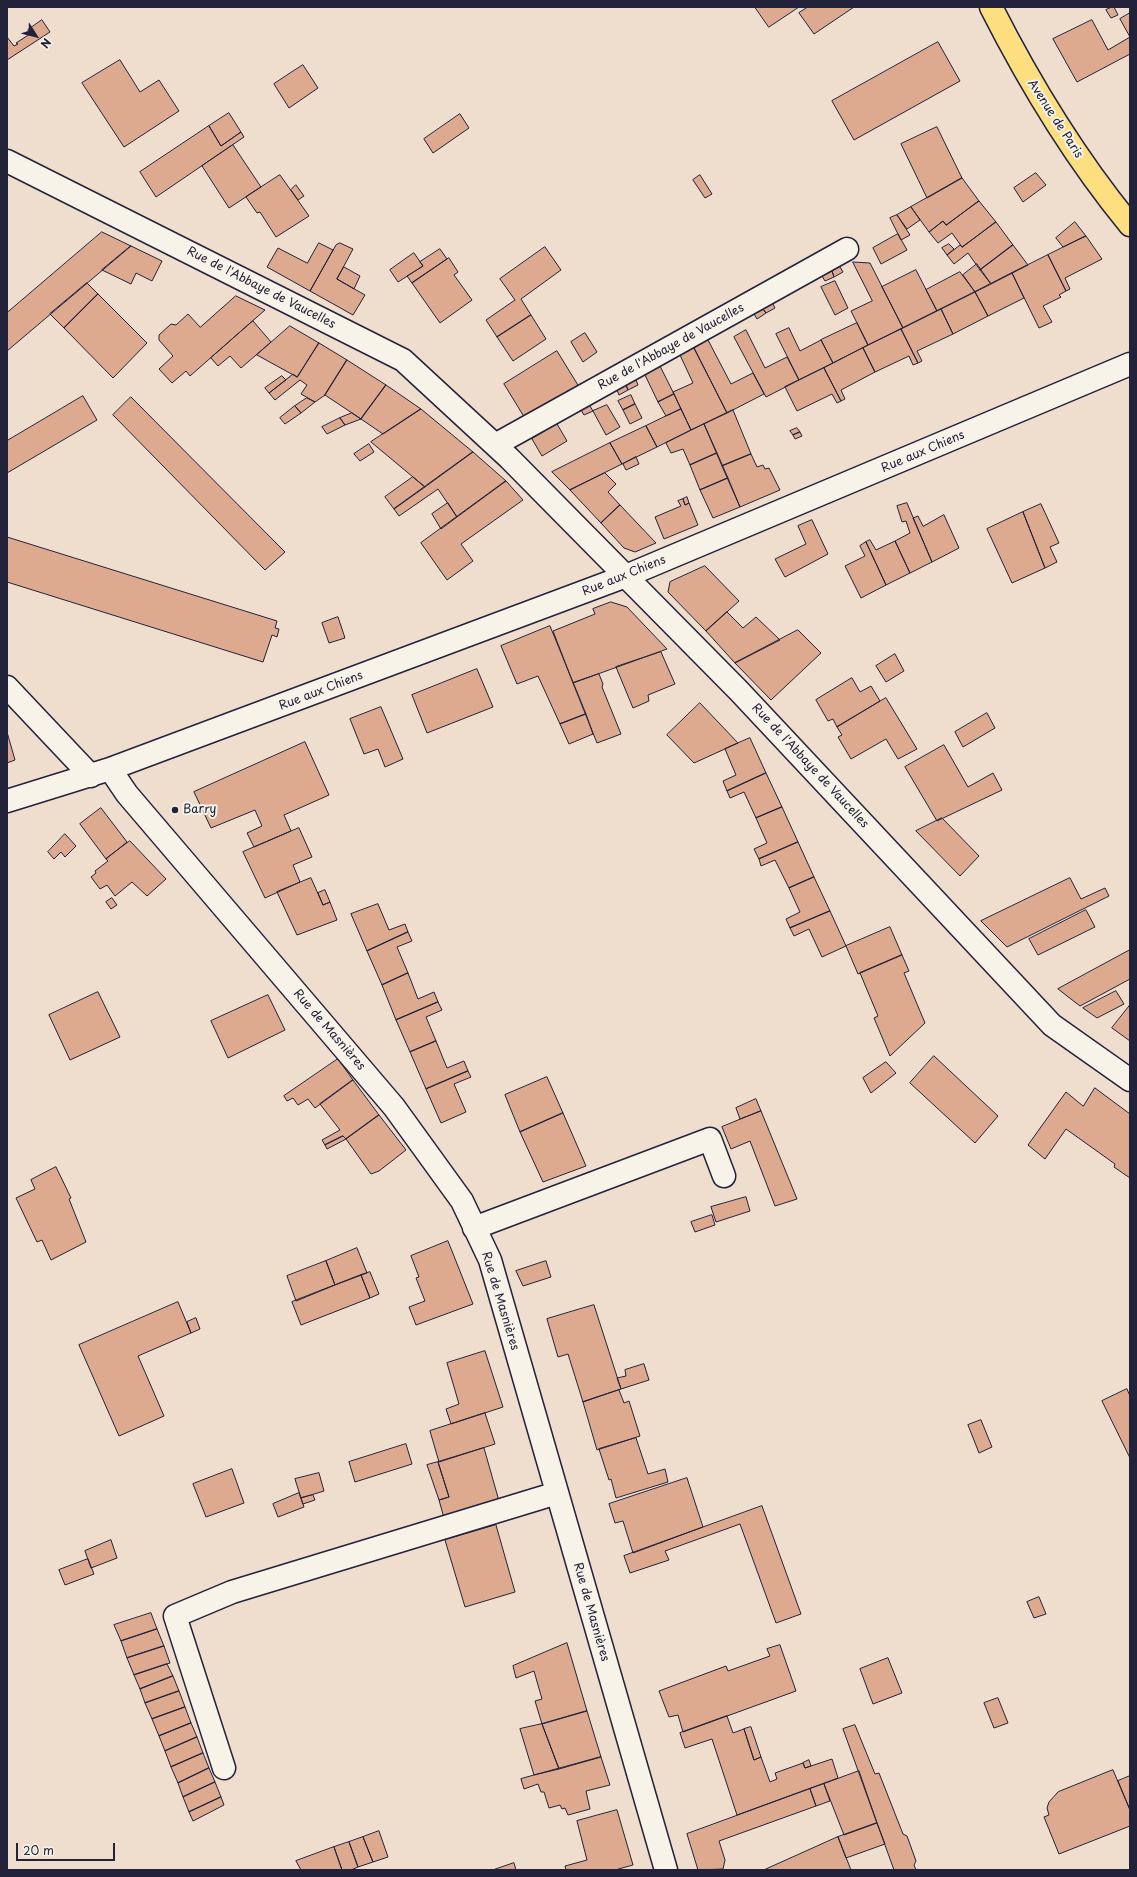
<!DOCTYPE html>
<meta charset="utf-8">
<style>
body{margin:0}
#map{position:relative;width:1137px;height:1877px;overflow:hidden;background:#efddce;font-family:"Playpen Sans",sans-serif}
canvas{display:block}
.frame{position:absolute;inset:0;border:8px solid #22223b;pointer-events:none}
.north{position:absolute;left:16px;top:16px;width:40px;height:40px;-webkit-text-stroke:3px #f7f3e8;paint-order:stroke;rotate:126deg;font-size:11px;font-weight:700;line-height:16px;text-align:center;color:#22223b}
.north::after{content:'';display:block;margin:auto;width:14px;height:18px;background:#22223b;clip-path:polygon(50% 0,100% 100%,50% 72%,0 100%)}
.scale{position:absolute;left:16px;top:1843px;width:99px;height:18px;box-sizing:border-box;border:2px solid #22223b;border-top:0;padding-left:5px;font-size:12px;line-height:14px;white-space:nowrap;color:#22223b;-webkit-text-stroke:3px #f7f3e8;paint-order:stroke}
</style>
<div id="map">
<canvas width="1137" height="1877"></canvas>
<div class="frame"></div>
<div class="north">N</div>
<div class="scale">20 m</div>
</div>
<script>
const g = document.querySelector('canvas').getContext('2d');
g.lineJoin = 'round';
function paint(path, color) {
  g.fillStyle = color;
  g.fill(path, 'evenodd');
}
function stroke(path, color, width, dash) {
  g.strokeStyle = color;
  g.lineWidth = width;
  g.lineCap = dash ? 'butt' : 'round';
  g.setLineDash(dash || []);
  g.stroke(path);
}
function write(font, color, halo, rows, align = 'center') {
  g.font = font + ' "Playpen Sans",sans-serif';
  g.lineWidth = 4;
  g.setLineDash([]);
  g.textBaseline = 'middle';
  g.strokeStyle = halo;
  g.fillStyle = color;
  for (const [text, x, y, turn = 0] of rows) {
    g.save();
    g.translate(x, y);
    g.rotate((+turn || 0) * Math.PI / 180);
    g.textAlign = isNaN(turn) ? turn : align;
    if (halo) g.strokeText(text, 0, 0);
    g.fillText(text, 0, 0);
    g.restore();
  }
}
const building = new Path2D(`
 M755 7H799L769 27Z
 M808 7H854L814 34 799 13Z
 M1112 7H1114L1118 15 1111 18 1106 10Z
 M1130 13V37L1120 19Z
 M42 20 50 32 7 60V37L14 46 18 44 16 43 30 34 28 30Z
 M1092 20 1108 50 1130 37V54L1077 82 1053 39Z
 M938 42 960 81 854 140 832 101Z
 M120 60 140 92 159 80 179 111 124 147 82 83Z
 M303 65 318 88 289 108 274 84Z
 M229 113 241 132 221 146 209 126Z
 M460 114 469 128 433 153 424 139Z
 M209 126 221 146 241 132 244 137 156 197 140 172Z
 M937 127 962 178 927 198 901 144Z
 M233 145 261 187 229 208 202 166Z
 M1036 173 1046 185 1023 202 1014 188Z
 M280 175 309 216 276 237 260 212 257 213 246 197Z
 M700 175 712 194 705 198 693 180Z
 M962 178 979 201 946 225 943 221 929 232 911 207Z
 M296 185 304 196 298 200 291 190Z
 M979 201 996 222 962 247 952 233 938 243 929 232 943 221 946 225Z
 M911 207 920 220 907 229 897 215Z
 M897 215 910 235 901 240 890 218Z
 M996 222 1013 245 980 270 968 253 954 264 947 255 960 245 962 247Z
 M1075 222 1086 236 1063 247 1056 238Z
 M102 232 131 246 7 351V313Z
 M898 234 907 250 881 264 873 248Z
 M1086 236 1102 259 1065 278 1070 289 1066 291 1048 255Z
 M319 243 333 250 310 291 267 267 278 248 307 263Z
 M340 243 353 249 337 279 365 295 353 315 310 291 336 245Z
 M949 244 954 249 947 255 942 248Z
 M1013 245 1028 265 991 284 980 270Z
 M131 246 162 261 152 281 136 273 131 284 102 270Z
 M545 247 561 270 521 299 531 315 497 337 486 320 515 300 500 279Z
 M440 249 447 259 412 283 407 276 423 266 420 262Z
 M414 253 423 266 398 282 390 270Z
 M1048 255 1066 291 1059 295 1061 297 1043 306 1052 322 1039 328 1012 273Z
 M449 258 458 272 454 275 472 300 440 323 412 283Z
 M853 262 870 263 903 328 868 345 851 311 872 301Z
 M977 264 991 284 975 292 963 275Z
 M344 267 360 276 354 289 337 279Z
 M840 267 843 272 834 277 832 271Z
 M916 270 937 311 903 328 882 287Z
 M832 271 834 277 825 281 822 276Z
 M960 272 975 292 937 311 926 290Z
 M1012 273 1024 298 988 316 975 292Z
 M835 281 848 308 835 315 821 287Z
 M87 283 98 294 64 328 50 314Z
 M975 292 988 316 953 334 941 309Z
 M98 294 147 343 113 378 64 328Z
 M236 296 265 310 190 376 186 371 172 383 159 369 173 356 159 340V335L171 324 176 325 188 314 200 327Z
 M773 304 775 308 766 313 763 309Z
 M763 309 766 313 757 319 754 314Z
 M941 309 953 334 917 351 922 361 918 363 901 329Z
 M531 315 546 339 513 361 497 337Z
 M253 321 271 342 241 368 230 356 218 366 211 358Z
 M857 323 868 345 833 363 821 340Z
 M290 326 319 343 297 377 257 355Z
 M789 328 800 351 821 340 833 363 799 380 776 334Z
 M901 329 918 363 913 365 909 356 875 372 863 348Z
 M746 330 765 368 787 357 799 380 766 397 734 337Z
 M585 333 597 352 583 362 571 342Z
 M708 340 731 384 753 373 764 394 727 413 694 348Z
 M319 343 347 360 325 395 315 402 301 394 307 385 300 380 275 400 269 393 293 374 297 377Z
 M694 348 727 413 691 430 673 392 693 383 680 355Z
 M863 348 875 372 841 390 845 399 841 401 824 368Z
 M557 351 581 390 526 420 504 384Z
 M347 360 386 385 361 419 325 395Z
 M660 366 674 394 658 402 645 375Z
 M824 368 841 401 837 403 832 394 797 411 785 387Z
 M282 376 286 380 269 393 265 388Z
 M636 380 638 385 628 390 626 385Z
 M386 385 421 409 383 434 361 419Z
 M626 385 628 390 619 395 617 390Z
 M674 394 681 409 666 416 658 402Z
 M631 395 635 404 623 410 618 401Z
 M83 396 97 420 7 473V441Z
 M131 397 285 552 265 570 113 415Z
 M307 398 315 402 301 413 295 406Z
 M635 404 642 418 630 424 623 410Z
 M607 405 620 427 606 435 593 411Z
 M295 406 301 413 285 424 280 418Z
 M590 406 593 411 584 415 581 410Z
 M421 409 473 452 425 487 371 442Z
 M681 409 691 430 657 447 646 426Z
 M733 410 751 454 722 466 704 424Z
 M352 413 361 419 345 425 340 418Z
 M340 418 345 425 327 434 322 427Z
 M557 424 567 441 542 456 532 439Z
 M704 424 717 453 690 465 683 449 671 453 666 443Z
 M646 426 657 447 622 464 610 443Z
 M797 428 800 432 793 435 790 431Z
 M800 432 802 436 795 439 793 435Z
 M610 443 622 464 570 490 552 472Z
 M369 444 374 452 360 461 354 454Z
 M473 452 506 481 457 517 438 489 399 516 394 509Z
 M717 453 728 478 700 490 690 465Z
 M751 454 757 467 763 465 765 469 769 468 780 490 740 507 722 466Z
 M636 457 639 464 626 470 623 464Z
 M605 473 616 484 608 492 620 505 601 523 570 490Z
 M413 477 425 487 394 509 385 497Z
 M728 478 740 507 713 518 700 490Z
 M506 481 523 500 461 544 473 561 447 580 421 543Z
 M687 497 689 503 685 505 683 499Z
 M683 499 685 505 689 503 698 525 664 539 655 517 681 506 678 501Z
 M448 503 457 517 441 529 432 514Z
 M907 503 932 562 910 573 895 541 910 533 906 521 902 522 897 506Z
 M1041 504 1059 543 1050 547 1057 562 1045 568 1023 512Z
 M620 505 656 543 635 552 624 548 601 523Z
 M1023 512 1045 568 1012 583 987 529Z
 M944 515 959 548 932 562 913 518 918 516 923 526Z
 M812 520 828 554 785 577 775 559 806 544 798 526Z
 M7 537 277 621 275 628 279 629 277 637 272 635 263 662 7 582Z
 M870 540 876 550 895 541 910 573 886 585 866 542Z
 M866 542 886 585 861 598 845 566 865 556 860 546Z
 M705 566 739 601 706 631 668 592 670 582Z
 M611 602 627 607 667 649 573 683 553 631 595 614 593 609Z
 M727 612 743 628 756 617 780 640 735 663 706 631Z
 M338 617 345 638 329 643 322 623Z
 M550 626 586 714 560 724 538 676 517 684 501 646Z
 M798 630 821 653 771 700 735 663Z
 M661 652 675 684 648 695 649 701 633 708 616 667Z
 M895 654 904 671 886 682 876 666Z
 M477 669 493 707 427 733 412 695Z
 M599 674 603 684 602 687 621 734 597 743 573 683Z
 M852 678 860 692 871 686 880 701 837 727 833 719 828 721 816 700Z
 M886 698 917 749 898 759 886 739 851 759 838 737 842 735 837 727Z
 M700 703 738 743 694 763 667 735Z
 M381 707 403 759 385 767 378 749 364 754 350 719Z
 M987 713 995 728 963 747 955 732Z
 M586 714 593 734 569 744 560 724Z
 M7 732 15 760 7 763Z
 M750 738 766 773 727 791 723 781 736 775 725 749Z
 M305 742 329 795 284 815 291 831 254 847 247 833 262 826 255 810 211 828 194 792Z
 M944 745 968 787 993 773 1002 790 937 821 905 767Z
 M766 773 782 807 756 818 744 792 730 798 727 791Z
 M782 807 798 842 759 859 754 849 767 843 756 818Z
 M101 808 127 842 106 859 80 824Z
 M942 818 979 856 960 876 916 831Z
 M299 828 312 857 293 865 300 882 265 898 243 852Z
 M65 834 76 846 65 857 61 852 54 859 48 852Z
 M130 841 166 879 147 896 132 882 115 896 107 885 100 889 91 877 96 873 95 871 108 861 106 859Z
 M798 842 814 877 789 888 775 860 761 866 759 859Z
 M814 877 830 911 790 928 786 919 800 912 789 888Z
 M311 878 323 905 330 902 337 920 297 935 277 892Z
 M1070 878 1081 899 1105 888 1109 896 1007 947 981 921Z
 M325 890 330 902 323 905 318 893Z
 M112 898 117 905 111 909 106 902Z
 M378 904 389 930 405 924 408 932 367 951 351 914Z
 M1086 910 1095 927 1038 955 1029 939Z
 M830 911 846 946 822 957 809 929 794 936 790 928Z
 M890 927 902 955 858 974 846 946Z
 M408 932 412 941 397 947 408 973 382 985 367 951Z
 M1130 950V979L1080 1006 1058 989Z
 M902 955 909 971 904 973 925 1023 890 1056 874 1018 878 1016 860 973Z
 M408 973 418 999 434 992 438 1002 396 1020 382 985Z
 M1116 991 1124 1004 1097 1018 1083 1008Z
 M98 992 120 1037 70 1060 49 1015Z
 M268 995 285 1030 228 1058 211 1021Z
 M438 1002 442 1010 426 1017 436 1041 410 1052 396 1020Z
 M1130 1005V1041L1112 1028Z
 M436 1041 447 1068 464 1061 468 1071 426 1089 410 1052Z
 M934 1056 998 1116 975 1143 910 1083Z
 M338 1059 353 1080 315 1108 308 1099 298 1105 293 1098 287 1101 284 1096Z
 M886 1062 896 1073 871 1093 863 1078Z
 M468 1071 471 1077 454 1084 466 1112 441 1123 426 1089Z
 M547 1077 563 1113 520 1132 505 1095Z
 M353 1080 379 1115 346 1139 343 1136 325 1145 322 1140 340 1130 320 1104Z
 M1095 1088 1130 1114V1178L1114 1167 1115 1164 1066 1129 1045 1159 1028 1145 1066 1092 1083 1106Z
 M756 1099 761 1111 740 1119 736 1108Z
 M761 1111 797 1199 775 1206 750 1141 731 1149 722 1127Z
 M563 1113 586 1166 543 1182 520 1132Z
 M379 1115 406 1150 379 1171 371 1174 346 1139Z
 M343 1136 346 1139 327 1149 325 1145Z
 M56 1167 71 1198 69 1199 86 1242 51 1260 42 1240 37 1242 16 1198 35 1189 31 1180Z
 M746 1197 750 1211 716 1222 711 1207Z
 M712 1215 715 1225 695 1232 691 1222Z
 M448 1241 473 1304 416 1325 409 1307 425 1301 416 1278 419 1277 411 1256Z
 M357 1248 367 1273 335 1285 326 1261Z
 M326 1261 335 1285 296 1301 287 1276Z
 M546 1261 551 1277 523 1286 516 1271Z
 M370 1272 379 1294 370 1298 361 1275Z
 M361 1275 370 1298 301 1325 292 1302Z
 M178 1302 191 1333 138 1356 164 1416 119 1436 79 1345Z
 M594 1305 621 1389 583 1402 568 1354 558 1357 547 1319Z
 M196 1318 200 1329 191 1333 187 1322Z
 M485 1351 503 1407 451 1424 446 1409 459 1404 447 1363Z
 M644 1364 649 1380 621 1389 617 1378 626 1376 625 1370Z
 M1127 1389 1130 1396V1458L1102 1401Z
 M619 1390 624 1403 629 1401 640 1436 597 1450 583 1402Z
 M485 1413 495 1444 439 1462 430 1431Z
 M981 1420 992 1447 979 1453 968 1425Z
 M636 1438 648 1474 665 1469 668 1482 616 1498 611 1479 609 1480 599 1449Z
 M406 1444 412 1464 355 1482 349 1462Z
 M484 1448 499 1501 444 1518 439 1500 449 1497 438 1462Z
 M438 1462 449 1497 439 1500 427 1465Z
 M232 1469 244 1503 206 1517 193 1484Z
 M319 1473 324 1491 301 1498 295 1479Z
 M687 1478 703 1527 633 1553 623 1521 615 1523 609 1504Z
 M299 1493 304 1507 278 1517 273 1504Z
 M313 1495 315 1500 303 1504 301 1498Z
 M762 1506 801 1614 776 1623 740 1524 665 1551 669 1560 630 1573 624 1556Z
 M496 1525 515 1592 465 1607 445 1540Z
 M111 1540 117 1558 91 1568 85 1551Z
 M88 1559 94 1574 65 1585 59 1570Z
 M1039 1597 1046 1614 1034 1618 1027 1602Z
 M151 1613 157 1629 121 1641 114 1625Z
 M157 1629 164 1646 127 1658 121 1641Z
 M567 1643 587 1711 542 1724 535 1701 542 1699 534 1671 516 1678 513 1666Z
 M780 1645 796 1691 683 1732 678 1715 669 1717 659 1691 726 1666 728 1671 770 1656 767 1649Z
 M164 1646 170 1663 134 1675 127 1658Z
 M888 1658 902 1693 873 1704 860 1669Z
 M167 1664 173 1676 140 1689 134 1675Z
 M173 1676 179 1691 145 1703 140 1689Z
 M179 1691 185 1707 152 1719 145 1703Z
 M998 1698 1008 1723 994 1728 984 1703Z
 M185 1707 191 1723 159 1736 152 1719Z
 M587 1711 601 1757 559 1769 542 1724Z
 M727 1716 733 1733 744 1729 754 1760 761 1757 770 1782 777 1779 775 1773 803 1763 805 1768 832 1759 838 1778 737 1815 712 1739 685 1748 680 1733Z
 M191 1723 197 1737 165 1751 159 1736Z
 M542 1724 559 1769 534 1775 520 1729Z
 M855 1725 875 1774 879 1773 903 1834 907 1836 916 1861 914 1865 916 1870H894L843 1729Z
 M751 1727 761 1757 754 1760 744 1729Z
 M197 1737 203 1753 171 1767 165 1751Z
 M203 1753 209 1768 178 1783 171 1767Z
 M601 1757 610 1785 586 1791 590 1809 568 1815 565 1808 562 1809 560 1805 549 1808 544 1792H541L538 1784 524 1789 521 1779Z
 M809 1760 811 1766 805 1768 803 1763Z
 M209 1768 215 1782 183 1797 178 1783Z
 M1113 1770 1130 1810V1826L1059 1854 1044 1817 1049 1815 1047 1808 1049 1802 1058 1792Z
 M859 1771 877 1823 844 1835 824 1784Z
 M1130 1776V1810L1118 1781Z
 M215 1782 221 1797 189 1812 183 1797Z
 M824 1784 830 1801 816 1806 810 1789Z
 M810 1789 816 1806 719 1841 725 1860 723 1869 698 1870 687 1834Z
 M221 1797 224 1805 193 1821 189 1812Z
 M617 1810 633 1865 615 1870H566L565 1866 587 1860 577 1821Z
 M877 1823 885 1844 846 1858 838 1837Z
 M379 1831 388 1857 373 1862 363 1837Z
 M363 1837 373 1862 358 1867 349 1842Z
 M838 1837 851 1870H764Z
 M349 1842 358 1867 351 1870H342L334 1847Z
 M334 1847 342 1870H301L296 1861Z
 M514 1863 516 1870H493Z`);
const minor = new Path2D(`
 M7 161 403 360 509 458 739 691 1052 1025 1130 1080
 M495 445 847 249
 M7 687 91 776
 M110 769 127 794 394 1107 462 1201 490 1260 666 1870
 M7 801 110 769 626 576 1130 364
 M474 1228 710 1139 724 1176
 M224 1768 175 1616 232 1592 557 1493`);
const major = new Path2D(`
 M991 7C1030 84 1075 158 1130 225`);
const markers = [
 [175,810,4,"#22223b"]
];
const streetNames = [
 ["Avenue de Paris",1055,119,57],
 ["Rue de l'Abbaye de Vaucelles",261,288,27],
 ["Rue de l'Abbaye de Vaucelles",671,347,-29],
 ["Rue aux Chiens",923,452,-23],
 ["Rue aux Chiens",624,576,-22],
 ["Rue aux Chiens",321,691,-21],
 ["Rue de l'Abbaye de Vaucelles",810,766,47],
 ["Rue de Masnières",329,1030,49],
 ["Rue de Masnières",500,1301,73],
 ["Rue de Masnières",591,1612,74]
];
const poiNames = [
 ["Barry",183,810]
];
paint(building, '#ddaa90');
stroke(building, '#22223b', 1);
stroke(minor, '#22223b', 25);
stroke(major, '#22223b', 25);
stroke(minor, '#f7f3e8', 22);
stroke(major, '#fedf80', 22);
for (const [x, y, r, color] of markers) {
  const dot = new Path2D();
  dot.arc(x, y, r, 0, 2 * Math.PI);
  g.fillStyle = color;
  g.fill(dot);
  stroke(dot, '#f7f3e8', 1.5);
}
write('12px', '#22223b', '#f7f3e8', streetNames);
write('12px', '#22223b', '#f7f3e8', poiNames, 'left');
</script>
